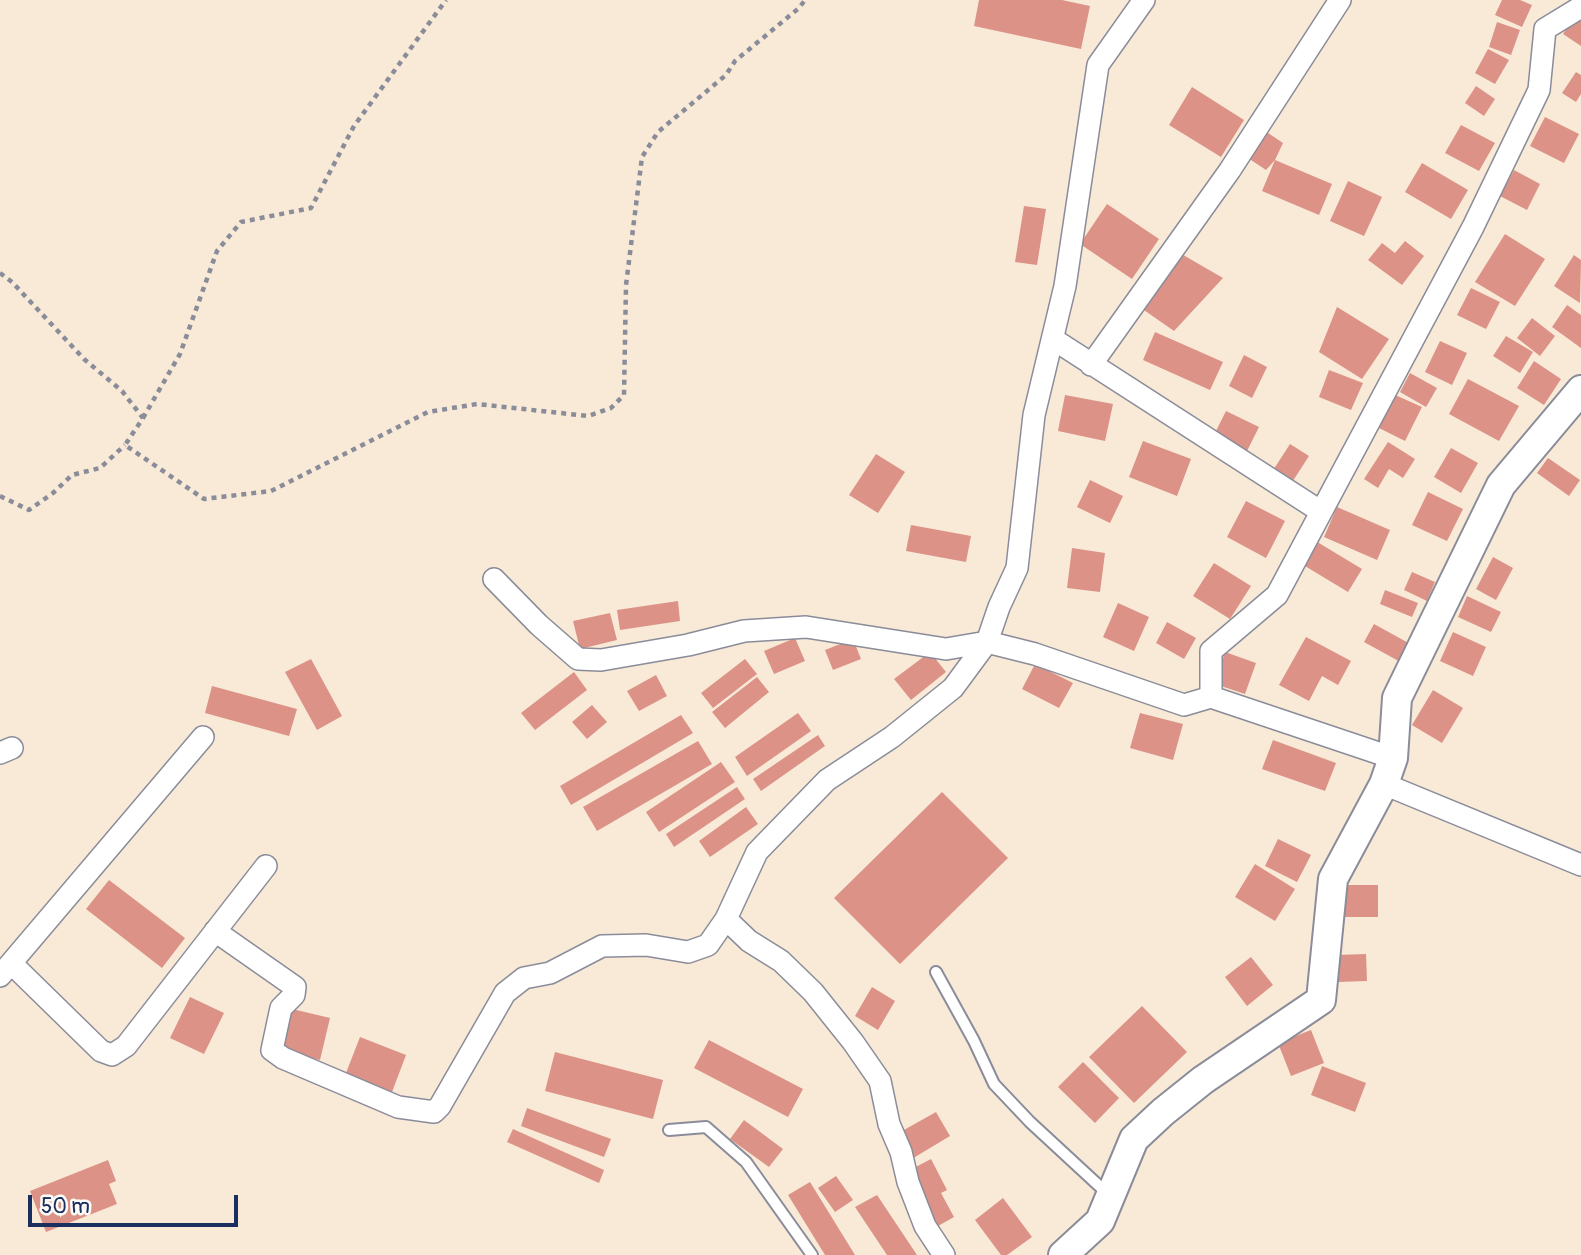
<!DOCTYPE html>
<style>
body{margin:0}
#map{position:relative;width:1581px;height:1255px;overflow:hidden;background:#f8ead7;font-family:Pangolin,sans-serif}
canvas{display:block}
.scale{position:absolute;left:28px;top:1195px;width:210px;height:32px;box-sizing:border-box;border:4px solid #1b2f5e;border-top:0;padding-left:9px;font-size:21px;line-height:24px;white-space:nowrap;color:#1b2f5e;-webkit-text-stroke:5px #fdfcf7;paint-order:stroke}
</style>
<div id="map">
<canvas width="1581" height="1255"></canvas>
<div class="scale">50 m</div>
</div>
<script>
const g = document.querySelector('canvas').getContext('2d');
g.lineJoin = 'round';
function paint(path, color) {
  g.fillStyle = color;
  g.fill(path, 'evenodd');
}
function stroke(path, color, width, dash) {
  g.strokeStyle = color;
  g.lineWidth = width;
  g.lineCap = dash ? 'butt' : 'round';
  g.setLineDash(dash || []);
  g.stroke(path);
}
const building = new Path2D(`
 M979 0H1062L1090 6 1081 49 974 26Z
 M1502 0H1520L1532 5 1522 27 1495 15Z
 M1576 14 1581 17V46L1563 34Z
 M1497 22 1520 30 1511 55 1489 47Z
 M1488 49 1509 60 1495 84 1475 73Z
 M1576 72 1581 75V94L1576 102 1562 93Z
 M1476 86 1495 99 1484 116 1465 103Z
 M1192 87 1244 120 1221 157 1169 125Z
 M1545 117 1579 134 1564 163 1530 146Z
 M1461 125 1495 143 1479 171 1445 153Z
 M1262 129 1283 143 1275 160 1266 170 1245 156Z
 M1275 160 1332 184 1319 215 1262 191Z
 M1422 163 1468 190 1451 219 1405 192Z
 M1514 170 1540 184 1527 210 1500 196Z
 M1348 181 1382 197 1364 236 1330 221Z
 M1107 204 1159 239 1132 279 1080 244Z
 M1024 206 1046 209 1037 265 1015 262Z
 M1505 234 1545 259 1515 306 1475 282Z
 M1405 241 1424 256 1402 285 1368 260 1382 243 1395 253Z
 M1178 252 1223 278 1174 331 1141 308Z
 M1574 255 1581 260 1580 303 1554 286Z
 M1471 288 1500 302 1486 329 1457 315Z
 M1567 305 1581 315V348L1552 327Z
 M1337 307 1389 339 1362 379 1319 352Z
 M1532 318 1555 336 1540 356 1517 338Z
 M1155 332 1223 362 1210 390 1143 360Z
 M1506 336 1533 352 1520 373 1493 356Z
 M1440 341 1467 353 1452 385 1425 372Z
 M1244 355 1267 367 1252 398 1229 386Z
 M1534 361 1561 379 1544 405 1517 388Z
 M1329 370 1363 383 1351 410 1319 397Z
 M1410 373 1437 388 1426 407 1400 392Z
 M1468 379 1519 406 1499 441 1449 414Z
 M1393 394 1422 407 1405 441 1377 427Z
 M1065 395 1113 404 1105 441 1058 431Z
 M1226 411 1259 427 1246 453 1213 437Z
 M1143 441 1191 459 1177 496 1129 477Z
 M1388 442 1415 459 1403 478 1389 469 1378 488 1364 479Z
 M1290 444 1309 456 1289 487 1270 475Z
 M1451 448 1478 463 1461 493 1434 477Z
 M876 454 905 472 878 513 849 495Z
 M1548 458 1580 480 1569 496 1537 473Z
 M1090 480 1123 496 1110 523 1077 507Z
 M1428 492 1463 509 1447 541 1412 525Z
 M1246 501 1285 521 1266 558 1227 537Z
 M1337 507 1390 530 1377 560 1324 537Z
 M911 525 971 536 966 562 906 551Z
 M1314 540 1362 569 1348 592 1300 563Z
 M1072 548 1105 553 1100 592 1067 588Z
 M1493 557 1513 568 1496 600 1476 589Z
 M1214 563 1251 586 1230 619 1193 596Z
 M1412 572 1435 582 1427 601 1404 590Z
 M1385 590 1418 603 1412 617 1380 604Z
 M1467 596 1501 612 1491 632 1458 617Z
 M678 601 680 621 620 630 617 610Z
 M1118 603 1149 617 1134 651 1103 637Z
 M610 613 617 640 580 649 573 621Z
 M1167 622 1196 638 1184 659 1156 643Z
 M1374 624 1414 646 1404 664 1364 642Z
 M1453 632 1486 647 1473 676 1440 661Z
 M1306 637 1351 661 1338 685 1322 676 1309 701 1279 685Z
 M795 638 805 661 774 674 764 651Z
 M853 639 861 659 833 670 825 650Z
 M930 652 946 672 911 700 894 679Z
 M1225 652 1256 663 1245 694 1215 684Z
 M311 659 342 716 317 730 285 672Z
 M745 659 757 674 713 708 701 693Z
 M1035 664 1073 683 1059 708 1022 689Z
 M574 672 587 690 535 730 521 713Z
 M656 675 667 696 639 711 627 691Z
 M757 677 769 692 725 728 712 712Z
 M212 686 297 709 289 736 205 713Z
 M1433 690 1463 708 1442 743 1412 725Z
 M592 705 607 722 587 739 572 722Z
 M798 713 811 731 747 776 735 757Z
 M1140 713 1183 724 1173 760 1130 748Z
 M681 715 693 733 571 805 560 786Z
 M818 735 825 746 761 791 753 779Z
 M1273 740 1336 763 1325 791 1262 769Z
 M698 741 712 764 597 831 583 807Z
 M721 762 735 782 659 832 646 812Z
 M737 787 745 799 674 847 666 834Z
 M942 792 1008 858 900 964 834 898Z
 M746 807 758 824 710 857 699 841Z
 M1278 839 1311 855 1297 882 1265 866Z
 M1255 864 1295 889 1275 921 1235 897Z
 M109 880 185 938 162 968 86 909Z
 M1344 885H1378V917H1344Z
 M1366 954 1367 981 1338 982 1336 955Z
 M1251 957 1273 985 1247 1006 1225 977Z
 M872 987 895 1001 878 1030 855 1016Z
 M190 997 224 1013 204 1054 170 1038Z
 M1142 1006 1187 1052 1134 1103 1089 1057Z
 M288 1008 330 1018 320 1060 279 1050Z
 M1311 1030 1324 1063 1291 1076 1278 1043Z
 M360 1037 406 1055 392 1092 346 1073Z
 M709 1040 803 1089 788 1117 694 1068Z
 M555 1052 663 1080 653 1119 545 1091Z
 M1083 1062 1119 1098 1095 1123 1058 1087Z
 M1322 1066 1366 1083 1355 1112 1311 1095Z
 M527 1108 611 1139 604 1157 521 1126Z
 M936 1112 950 1136 910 1160 895 1135Z
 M744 1120 783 1149 769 1167 730 1139Z
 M513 1129 604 1170 599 1183 507 1142Z
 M931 1159 947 1190 941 1193 954 1217 938 1226 908 1171Z
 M108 1160 116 1181 109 1184 117 1204 46 1232 30 1191Z
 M836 1176 853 1200 835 1212 818 1188Z
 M810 1182 855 1255H825L788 1195Z
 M877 1195 917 1255H887L855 1207Z
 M1003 1198 1032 1237 1007 1255H1001L975 1220Z`);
const path = new Path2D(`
 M0 273 12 282 84 359 122 391 143 418 125 445 204 499 271 491 428 412 477 404 588 416 611 408 624 395 626 285 642 157 658 132 726 75 735 61 799 8 805 0
 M143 418 180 354 217 251 241 222 311 208 354 126 446 0
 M0 496 29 510 53 493 72 475 100 468 125 445`);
const service = new Path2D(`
 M936 972 974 1041 994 1084 1030 1122 1109 1195
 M669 1130 706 1127 746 1162 812 1255`);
const minor = new Path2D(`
 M1053 339 1320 511
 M1091 365 1230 170 1340 0
 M494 579 539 625 578 659 601 660 688 645 744 631 806 627 946 649 987 642 1035 654 1184 705 1211 697
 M0 753 12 748
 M1393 758 1211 697V651L1277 595 1473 227 1539 90 1545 29 1581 7
 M1384 784 1581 865
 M726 919 749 941 781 961 813 992 853 1042 880 1081 889 1124 901 1152 908 1182 925 1226 944 1255
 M215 931 295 987 294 995 281 1008 272 1050 283 1058 398 1107 434 1112 440 1106 505 993 524 978 550 973 602 946 646 945 688 952 708 945 726 919 757 852 827 780 892 737 953 688 987 642 999 607 1017 568 1034 415 1065 286 1098 65 1144 0
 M12 964 101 1051 112 1055 126 1046 266 866
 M0 976 203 737`);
const tertiary = new Path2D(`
 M1063 1255 1100 1221 1134 1139 1163 1112 1203 1080 1321 1000 1333 879 1384 784 1393 758 1397 698 1501 485 1581 390`);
paint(building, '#dc9287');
stroke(service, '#8a8c9a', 14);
stroke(minor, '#8a8c9a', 24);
stroke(tertiary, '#8a8c9a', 32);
stroke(path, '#8a8c9a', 4.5, [5, 5]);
stroke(service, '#fff', 10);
stroke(minor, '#fff', 21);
stroke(tertiary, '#fff', 28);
</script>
